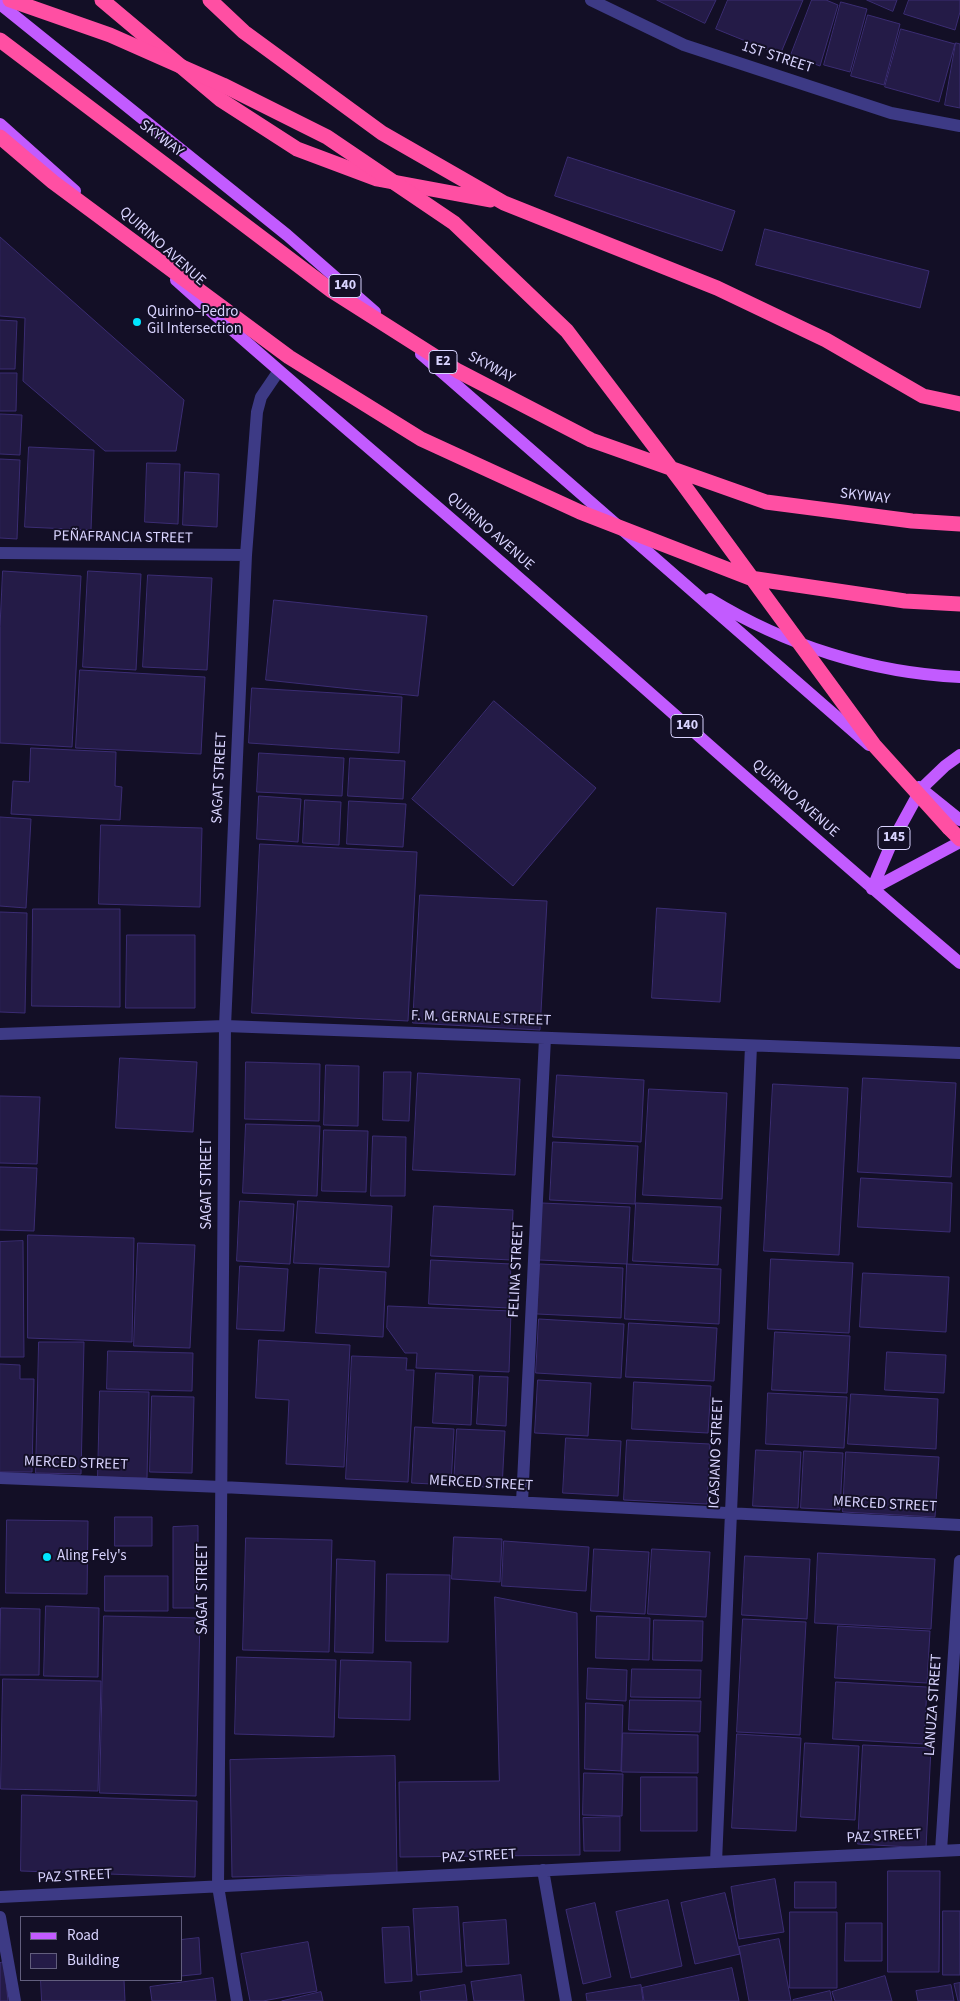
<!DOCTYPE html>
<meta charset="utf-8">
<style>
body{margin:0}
#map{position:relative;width:960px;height:2001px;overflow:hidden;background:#130f26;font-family:"Source Sans 3",sans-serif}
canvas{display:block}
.legend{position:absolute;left:20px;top:1916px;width:162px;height:65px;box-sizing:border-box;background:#130f26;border:1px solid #625e7d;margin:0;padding:6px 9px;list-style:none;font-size:15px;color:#d9d4ff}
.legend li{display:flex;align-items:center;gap:10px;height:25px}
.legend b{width:25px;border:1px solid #625e7d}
</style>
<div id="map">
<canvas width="960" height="2001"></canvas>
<ul class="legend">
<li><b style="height:6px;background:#c25bff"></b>Road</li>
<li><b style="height:14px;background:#241b47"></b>Building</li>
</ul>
</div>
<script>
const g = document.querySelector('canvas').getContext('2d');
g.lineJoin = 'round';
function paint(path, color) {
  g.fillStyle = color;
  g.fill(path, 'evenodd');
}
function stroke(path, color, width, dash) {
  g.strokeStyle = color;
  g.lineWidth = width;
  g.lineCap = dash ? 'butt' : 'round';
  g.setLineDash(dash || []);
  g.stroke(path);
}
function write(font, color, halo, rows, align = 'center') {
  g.font = font + ' "Source Sans 3",sans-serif';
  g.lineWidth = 4;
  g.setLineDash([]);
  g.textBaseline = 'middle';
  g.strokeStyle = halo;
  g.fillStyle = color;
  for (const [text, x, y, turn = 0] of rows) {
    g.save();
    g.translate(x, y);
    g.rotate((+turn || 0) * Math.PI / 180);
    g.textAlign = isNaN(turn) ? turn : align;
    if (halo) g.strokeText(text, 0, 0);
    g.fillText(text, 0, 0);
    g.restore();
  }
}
const building = new Path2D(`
 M657 0H716L705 23Z
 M728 0H803L780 55 716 29Z
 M812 0H826L838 5 820 66 791 55Z
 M867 0H897L893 11Z
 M909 0H960V12L955 30 904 14Z
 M841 2 867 9 850 72 824 65Z
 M868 15 900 24 884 85 851 76Z
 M901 29 955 44 939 102 885 87Z
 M956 43 960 44V108L945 105Z
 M568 157 735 211 722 251 555 196Z
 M765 229 929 271 920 308 756 265Z
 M0 237 184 400 176 451H105L23 381 25 318 0 316Z
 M0 320 17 321 15 369H0Z
 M0 373H17L16 411H0Z
 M0 414 22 415 20 455 0 454Z
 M29 447 94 450 91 530 25 527Z
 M0 459 20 460 17 539 0 538Z
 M147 463 180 464 178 524 145 522Z
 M185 472 219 474 217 527 183 525Z
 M3 571 81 576 72 747 0 743V627Z
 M88 571 141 574 136 670 83 667Z
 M148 575 212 578 207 670 143 667Z
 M274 600 427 616 418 696 266 680Z
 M80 670 205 677 201 754 76 748Z
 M252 688 402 697 399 753 249 743Z
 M494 701 596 788 513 886 412 799Z
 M31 748 116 752 115 786 122 787 120 820 11 814 13 781 29 782Z
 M259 753 344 758 342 796 257 792Z
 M350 758 405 761 403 799 348 796Z
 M259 796 301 799 298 842 257 839Z
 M305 800 341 802 339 845 303 843Z
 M349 801 406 804 403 847 347 844Z
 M0 817 31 819 26 908 0 906Z
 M101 825 202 828 200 907 99 904Z
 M260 844 417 852 408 1021 252 1013Z
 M420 895 547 901 540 1030 413 1023Z
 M657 908 726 913 720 1002 652 998Z
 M33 909H120V1007L32 1006Z
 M0 912 27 913 25 1013 0 1012Z
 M127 935H195V1008H126Z
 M120 1058 197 1062 193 1132 116 1128Z
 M246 1062 320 1064 319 1121 245 1119Z
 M326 1065 359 1066 358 1126 324 1125Z
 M384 1072H411L409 1121 383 1120Z
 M418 1073 520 1079 515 1175 413 1170Z
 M557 1075 644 1080 641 1142 553 1137Z
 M863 1078 956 1083 951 1177 858 1172Z
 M773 1084 848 1088 839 1255 764 1251Z
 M649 1089 727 1093 722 1199 643 1195Z
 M0 1096 40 1097 37 1164 0 1163Z
 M246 1124 320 1126 317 1196 243 1193Z
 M324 1130 368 1131 366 1192 322 1191Z
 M373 1136 406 1137 405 1196H371Z
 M553 1142 638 1146 635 1204 550 1200Z
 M0 1167 37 1168 34 1231 0 1230Z
 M861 1178 952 1183 950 1232 858 1227Z
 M240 1201 294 1204 290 1264 237 1261Z
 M298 1201 392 1206 389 1267 294 1263Z
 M542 1203 630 1207 627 1264 539 1260Z
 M636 1203 721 1207 718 1265 633 1261Z
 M434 1206 513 1210 511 1260 431 1256Z
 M28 1235 134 1238 132 1342 28 1338Z
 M23 1241 24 1357H0V1242Z
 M138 1243 195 1245 190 1348 134 1346Z
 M771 1259 853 1263 849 1333 768 1329Z
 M431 1260 511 1264 509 1308 429 1304Z
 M540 1264 623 1268 621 1318 537 1314Z
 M627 1264 721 1269 719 1324 625 1319Z
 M240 1266 288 1269 284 1331 237 1329Z
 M320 1268 386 1272 383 1337 316 1333Z
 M863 1273 949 1277 946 1332 860 1327Z
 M388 1306 511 1311 509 1372 416 1368 417 1353H405L387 1328Z
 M539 1319 624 1324 621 1378 536 1373Z
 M629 1323 717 1328 714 1381 626 1377Z
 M775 1332 850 1336 847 1393 772 1390Z
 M259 1340 350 1345 344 1467 286 1464 289 1400 256 1398Z
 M39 1342H84L81 1474 36 1473Z
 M108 1351 193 1353 192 1391 107 1389Z
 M887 1352 946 1355 944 1393 885 1390Z
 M352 1356 407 1358 406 1370H414L408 1482 346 1479Z
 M0 1364 20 1365V1379H34L32 1472H0Z
 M436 1373 473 1375 471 1425 433 1423Z
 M480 1376 508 1377 506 1426 477 1424Z
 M538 1380 591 1383 588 1436 535 1433Z
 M634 1382 711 1386 708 1433 632 1429Z
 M100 1391 149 1392 147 1478 98 1477Z
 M768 1393 847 1397 844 1448 766 1444Z
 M851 1394 938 1399 936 1449 848 1444Z
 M152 1396 194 1397 192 1473 150 1472Z
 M415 1427 454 1429 451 1485 412 1483Z
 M457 1429 505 1431 502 1488 454 1485Z
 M566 1438 621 1441 618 1496 563 1493Z
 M627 1440 710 1444 707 1504 624 1500Z
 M756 1450 801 1452 798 1508 753 1506Z
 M804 1451 843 1453 840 1510 801 1508Z
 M846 1452 939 1457 935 1517 843 1512Z
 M115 1517H152V1546H115Z
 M7 1520 88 1521 87 1594 6 1593Z
 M198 1526V1608H173V1527Z
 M454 1537 502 1539 500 1582 452 1579Z
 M246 1538 332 1540 329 1652 243 1650Z
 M504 1541 589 1547 586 1591 502 1586Z
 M594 1549 649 1552 645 1614 591 1611Z
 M652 1549 710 1552 706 1617 648 1614Z
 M818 1553 935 1559 931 1629 815 1623Z
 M745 1556 810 1559 807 1619 742 1615Z
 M337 1559 375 1561 373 1653 335 1652Z
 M387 1574 450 1575 448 1642 386 1641Z
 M105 1576H168V1611H105Z
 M495 1597 577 1613 580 1855 400 1857 399 1782 499 1781Z
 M46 1606 99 1608 98 1677 44 1676Z
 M1 1608 40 1609 39 1675H0Z
 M104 1616 200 1618 196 1796 100 1793Z
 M597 1616 650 1618 649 1660 596 1658Z
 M743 1619 806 1622 800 1735 737 1732Z
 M654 1620 703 1621 702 1661 653 1660Z
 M838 1626 930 1631 927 1683 835 1678Z
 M237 1657 336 1660 334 1737 235 1734Z
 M341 1660 411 1662 410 1720 339 1718Z
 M588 1668 627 1670 626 1701 587 1699Z
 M632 1669 701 1670 700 1698 631 1697Z
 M3 1679 101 1681 98 1791 1 1789Z
 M836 1682 927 1687 924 1744 833 1739Z
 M630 1700 701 1701 700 1732 629 1730Z
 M586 1703 623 1705 621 1771 585 1769Z
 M623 1733 698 1735V1773L622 1772Z
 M737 1734 801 1738 796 1831 732 1828Z
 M805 1743 859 1746 855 1820 801 1817Z
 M863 1745 931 1748 926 1848 858 1844Z
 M395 1756 397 1873 232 1877 230 1760Z
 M584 1773 623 1774 622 1816 583 1815Z
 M641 1777H697V1831H641Z
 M22 1795 197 1801 195 1877 21 1871Z
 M620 1817V1851H584L583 1818Z
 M888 1871H940L939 1972H888Z
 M775 1879 784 1932 739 1939 731 1887Z
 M795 1882H836V1908H795Z
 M725 1893 740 1954 695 1964 681 1903Z
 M668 1900 682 1966 631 1978 616 1912Z
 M595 1903 611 1977 583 1984 566 1910Z
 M458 1907 462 1972 417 1975 413 1909Z
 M943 1911H960V1975H943Z
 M790 1912H837V1988H790Z
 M506 1920 509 1964 466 1966 463 1923Z
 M846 1923H882V1961H845Z
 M409 1927 412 1981 385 1983 382 1928Z
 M199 1938 201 1974 181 1976V1940Z
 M779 1939 791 2001H749L739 1947Z
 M308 1942 317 1991 263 2001H250L241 1954Z
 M4 1962 8 2001H0V1963Z
 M732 1968 739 2001H644L642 1988Z
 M521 1975 524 2001H474L471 1982Z
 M885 1976 892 2001H835L832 1992Z
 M213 1978 216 2001H152L150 1987Z
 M41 1980H124L125 2001H42Z
 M960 1983V2001H958L954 1984Z
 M465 1985 467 2001H421L420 1992Z
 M641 1985 643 2001H587L586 1994Z
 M951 1985 954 2001H918L916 1991Z
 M830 1991 832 2001H793V2000Z
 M321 1992 323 2001H282Z`);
const minor = new Path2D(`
 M591 0 684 45 891 113 960 126
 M0 553 246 555
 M0 1034 225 1026 960 1053
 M0 1478 222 1487 960 1525
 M522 1502 545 1038
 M941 1851 960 1561
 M716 1862 751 1046
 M543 1870 566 2001
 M0 1897 960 1850
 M0 1917 15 2001
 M237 2001 218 1886 225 1026 246 555 257 412 261 397 278 372`);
const major = new Path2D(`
 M0 4 287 235 375 312
 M0 124 75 191
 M176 280C284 377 395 469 503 564 656 697 806 833 960 963
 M421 354 869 745
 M710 599C785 645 872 673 960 677
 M919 787 960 820
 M872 889 892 842 921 789 945 766 960 755
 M872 889 960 842`);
const highway = new Path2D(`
 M102 0 221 100 297 149 377 179 490 200
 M210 0 244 32 382 133 504 203 717 288 826 340 923 396 960 404
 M949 828 960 839`);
const highwayBridge = new Path2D(`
 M10 0 110 35 223 85 327 137 454 223 567 331 683 484 874 745 949 828
 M0 40 332 291 458 371 591 440 766 502 912 521 960 524
 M0 137 53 182 289 357 421 439 580 512 750 578 905 601 960 604`);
const markers = [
 [137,322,5,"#00e5ff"],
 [47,1557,5,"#00e5ff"]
];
const shields = [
 [345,286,32],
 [443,362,28],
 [687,726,32],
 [894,838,32]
];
const shieldNames = [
 ["140",345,286],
 ["E2",443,362],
 ["140",687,726],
 ["145",894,838]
];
const streetNames = [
 ["1ST STREET",777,58,18],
 ["SKYWAY",161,139,37],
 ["QUIRINO AVENUE",162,247,42],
 ["SKYWAY",491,368,28],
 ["SKYWAY",865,497,7],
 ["QUIRINO AVENUE",490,532,41],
 ["PEÑAFRANCIA STREET",123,538,1],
 ["SAGAT STREET",220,778,-87],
 ["QUIRINO AVENUE",795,799,41],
 ["F. M. GERNALE STREET",481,1019,2],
 ["SAGAT STREET",208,1184,-90],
 ["FELINA STREET",517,1270,-87],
 ["ICASIANO STREET",717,1453,-88],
 ["MERCED STREET",76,1464,2],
 ["MERCED STREET",481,1484,3],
 ["MERCED STREET",885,1505,3],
 ["SAGAT STREET",204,1589,-90],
 ["LANUZA STREET",934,1705,-86],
 ["PAZ STREET",884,1837,-3],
 ["PAZ STREET",479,1857,-3],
 ["PAZ STREET",75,1877,-3]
];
const poiNames = [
 ["Quirino–Pedro",147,313],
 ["Gil Intersection",147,330],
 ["Aling Fely's",57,1557]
];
paint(building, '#241b47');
stroke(building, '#3b2d73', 1);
stroke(minor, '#3d3a85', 12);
stroke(major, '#c25bff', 12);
stroke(highway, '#ff4fa3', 15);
stroke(highwayBridge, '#ff4fa3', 15);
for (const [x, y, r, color] of markers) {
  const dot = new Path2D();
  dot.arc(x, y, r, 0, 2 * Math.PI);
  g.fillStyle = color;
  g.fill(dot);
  stroke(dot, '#130f26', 2);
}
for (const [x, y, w] of shields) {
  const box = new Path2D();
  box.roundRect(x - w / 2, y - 11.5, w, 23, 4);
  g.fillStyle = '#130f26';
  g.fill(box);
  stroke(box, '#d9d4ff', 1);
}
write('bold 14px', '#d9d4ff', null, shieldNames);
write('15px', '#d9d4ff', '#130f26', streetNames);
write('15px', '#d9d4ff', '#130f26', poiNames, 'left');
</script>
